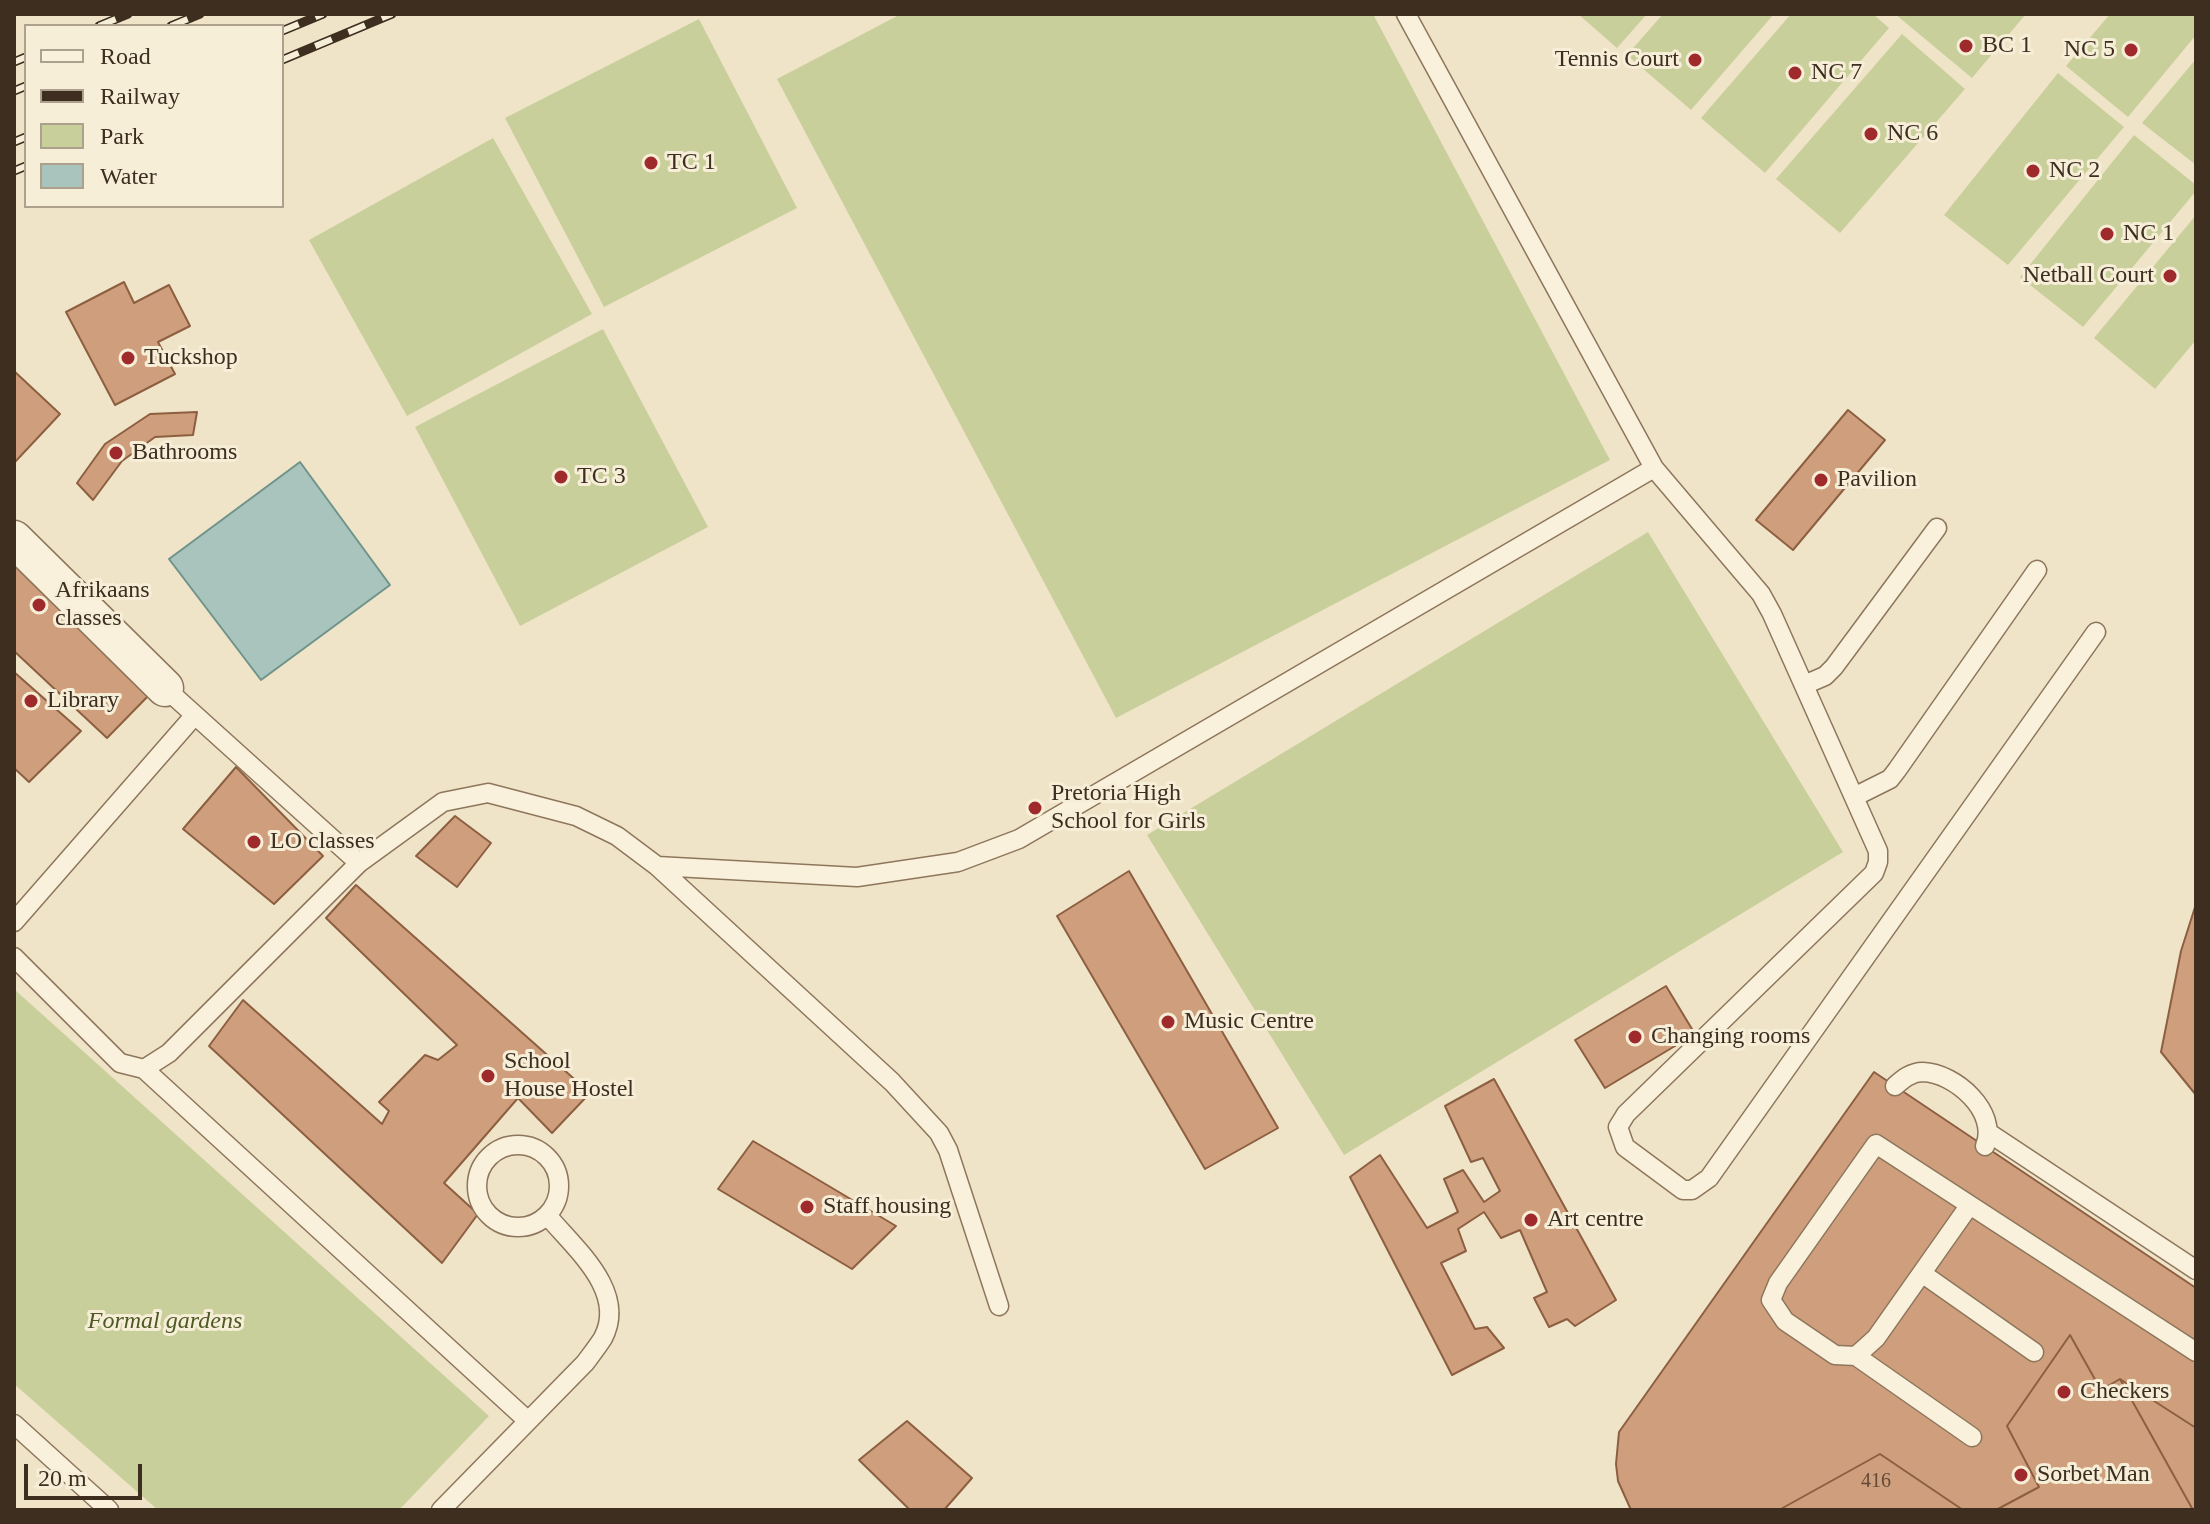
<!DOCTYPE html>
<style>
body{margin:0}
#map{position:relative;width:2210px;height:1524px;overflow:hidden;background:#f0e4c8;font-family:Georgia,serif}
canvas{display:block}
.frame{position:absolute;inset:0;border:16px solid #3d2e20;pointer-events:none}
.legend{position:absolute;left:24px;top:24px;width:260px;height:184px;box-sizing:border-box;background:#f7eed8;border:2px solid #ada18e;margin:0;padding:10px 14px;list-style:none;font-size:24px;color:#3d2e20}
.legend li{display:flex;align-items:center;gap:16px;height:40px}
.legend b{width:40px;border:2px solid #ada18e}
.scale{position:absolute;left:24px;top:1464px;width:118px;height:36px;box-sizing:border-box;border:4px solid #3d2e20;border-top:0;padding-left:10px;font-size:24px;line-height:28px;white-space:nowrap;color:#3d2e20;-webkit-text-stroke:6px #f7eed8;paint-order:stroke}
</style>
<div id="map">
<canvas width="2210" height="1524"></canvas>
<div class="frame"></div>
<ul class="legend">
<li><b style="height:10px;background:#faf1dc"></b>Road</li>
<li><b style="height:10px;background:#3d2e20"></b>Railway</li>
<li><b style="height:22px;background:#c9cf9b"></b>Park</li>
<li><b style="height:22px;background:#a9c4bc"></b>Water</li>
</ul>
<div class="scale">20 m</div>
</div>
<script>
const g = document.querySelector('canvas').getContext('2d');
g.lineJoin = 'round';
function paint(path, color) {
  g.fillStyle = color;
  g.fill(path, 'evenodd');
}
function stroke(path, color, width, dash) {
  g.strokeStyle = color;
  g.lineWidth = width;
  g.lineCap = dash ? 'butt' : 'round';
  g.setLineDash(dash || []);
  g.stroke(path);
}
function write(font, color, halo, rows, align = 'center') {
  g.font = font + ' Georgia,serif';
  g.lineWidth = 6;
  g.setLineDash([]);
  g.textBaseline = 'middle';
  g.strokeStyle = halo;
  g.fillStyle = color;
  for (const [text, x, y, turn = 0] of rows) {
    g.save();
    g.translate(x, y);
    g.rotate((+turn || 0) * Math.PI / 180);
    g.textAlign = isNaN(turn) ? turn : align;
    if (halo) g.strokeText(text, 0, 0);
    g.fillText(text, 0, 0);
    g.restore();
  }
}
const green = new Path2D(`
 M901 14H1373L1610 460 1116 718 777 79Z
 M1578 14H1647L1617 48Z
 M1663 14H1774L1691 110 1627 55Z
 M1791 14H1873L1889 28 1765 173 1701 118Z
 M1895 14H2026L1972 78Z
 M2110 14H2196V35L2128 117 2066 66Z
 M699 19 797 208 604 307 505 118Z
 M1902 34 1965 89 1840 233 1776 179Z
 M2196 59V165L2142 123Z
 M2058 73 2124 127 2008 265 1944 215Z
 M2134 135 2196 185V191L2083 327 2020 277Z
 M493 138 592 314 407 416 309 240Z
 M2196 215V340L2155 389 2094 338Z
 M603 329 708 527 520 626 415 427Z
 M1648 532 1843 852 1344 1155 1147 835Z
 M14 989 489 1416 399 1510H158L14 1384Z`);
const water = new Path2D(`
 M300 462 390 585 261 680 169 559Z`);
const building = new Path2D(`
 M124 282 134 303 169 285 190 326 158 342 175 374 115 405 66 312Z
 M14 371 60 414 14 463Z
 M1848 410 1885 440 1793 550 1756 520Z
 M197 412 193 435 155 437 122 461 93 500 77 483 105 444 150 414Z
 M14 559 154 690 107 738 14 651Z
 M14 672 81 731 29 782 14 768Z
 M236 767 323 856 274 904 183 829Z
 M455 816 491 843 457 887 416 856Z
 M1129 871 1278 1128 1205 1169 1057 916Z
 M356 885 590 1093 552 1133 518 1098 444 1183 478 1214 442 1263 209 1046 243 1000 382 1124 389 1111 379 1102 425 1055 438 1060 457 1045 326 918Z
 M2196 904V1095L2161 1052 2181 951Z
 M1666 986 1695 1034 1605 1088 1575 1040Z
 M1874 1072 2196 1288V1428L2120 1379 2101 1390 2070 1335 2007 1426 2039 1487 1996 1510H1963L1880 1454 1779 1510H1631L1618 1481 1616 1464 1619 1432Z
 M1494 1079 1616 1300 1575 1326 1567 1319 1549 1327 1534 1298 1547 1292 1520 1230 1501 1238 1484 1212 1458 1229 1466 1251 1441 1263 1475 1329 1487 1327 1504 1348 1452 1375 1350 1177 1380 1155 1427 1228 1458 1212 1444 1179 1463 1170 1484 1202 1500 1191 1483 1158 1471 1162 1445 1106Z
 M753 1141 896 1226 852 1269 718 1189Z
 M2070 1335 2101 1390 2120 1379 2193 1510H1996L2039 1487 2007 1426Z
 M2120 1379 2196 1428V1510H2193Z
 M907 1421 972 1478 944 1510H910L859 1460Z
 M1880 1454 1963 1510H1779Z`);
const service = new Path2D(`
 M1406 14 1654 468 1761 594 1772 614 1878 851V862L1874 873 1626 1114 1618 1127 1625 1147 1683 1190H1692L1709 1178 2096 632
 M1804 685 1825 676 1834 667 1937 528
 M165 688 359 863
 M1854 797 1890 779 1897 770 2037 570
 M657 866 857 877 958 862 1019 839 1654 468
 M14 922 194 716
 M14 957 120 1063 144 1069 169 1053 359 863 443 802 488 793 576 816 617 836 657 866 892 1082 939 1133 948 1150 999 1306
 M144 1069 528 1421
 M1895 1086C1903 1079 1911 1072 1923 1072 1955 1073 1999 1112 1985 1146
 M1989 1133 2196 1270
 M477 1186a41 41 0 1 1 82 0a41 41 0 1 1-82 0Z
 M1969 1206 1876 1338 1856 1356 1835 1355 1785 1321 1771 1300 1778 1283 1876 1144 2196 1352
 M1923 1274 2034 1352
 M1856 1356 1972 1437
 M14 1424 109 1510
 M441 1510 585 1363C591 1355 598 1346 603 1338 628 1291 573 1247 547 1215`);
const minor = new Path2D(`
 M14 539 165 688`);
const rail = new Path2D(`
 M99 26 128 14
 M171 26 200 14
 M282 31 323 14
 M282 60 392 14
 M14 62 26 57
 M14 91 26 86
 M14 142 26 137
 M14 171 26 166`);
const markers = [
 [1966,46,8,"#9e2a2b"],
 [2131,50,8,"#9e2a2b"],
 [1695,60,8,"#9e2a2b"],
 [1795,73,8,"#9e2a2b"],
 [1871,134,8,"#9e2a2b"],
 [651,163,8,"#9e2a2b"],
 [2033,171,8,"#9e2a2b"],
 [2107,234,8,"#9e2a2b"],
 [2170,276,8,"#9e2a2b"],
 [128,358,8,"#9e2a2b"],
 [116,453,8,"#9e2a2b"],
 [561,477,8,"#9e2a2b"],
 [1821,480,8,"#9e2a2b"],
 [39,605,8,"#9e2a2b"],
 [31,701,8,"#9e2a2b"],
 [1035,808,8,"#9e2a2b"],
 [254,842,8,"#9e2a2b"],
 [1168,1022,8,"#9e2a2b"],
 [1635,1037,8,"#9e2a2b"],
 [488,1076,8,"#9e2a2b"],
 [807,1207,8,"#9e2a2b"],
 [1531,1220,8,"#9e2a2b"],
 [2064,1392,8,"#9e2a2b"],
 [2021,1475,8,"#9e2a2b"]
];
const numberNames = [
 ["416",1876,1482]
];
const poiNames = [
 ["BC 1",1982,46],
 ["NC 5",2115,50,"right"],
 ["Tennis Court",1679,60,"right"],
 ["NC 7",1811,73],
 ["NC 6",1887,134],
 ["TC 1",667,163],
 ["NC 2",2049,171],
 ["NC 1",2123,234],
 ["Netball Court",2154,276,"right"],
 ["Tuckshop",144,358],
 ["Bathrooms",132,453],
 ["TC 3",577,477],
 ["Pavilion",1837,480],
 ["Afrikaans",55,591],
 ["classes",55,619],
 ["Library",47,701],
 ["Pretoria High",1051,794],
 ["School for Girls",1051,822],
 ["LO classes",270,842],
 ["Music Centre",1184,1022],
 ["Changing rooms",1651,1037],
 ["School",504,1062],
 ["House Hostel",504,1090],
 ["Staff housing",823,1207],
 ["Art centre",1547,1220],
 ["Checkers",2080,1392],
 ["Sorbet Man",2037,1475]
];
const parkNames = [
 ["Formal gardens",165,1322]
];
paint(green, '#c9cf9b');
paint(water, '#a9c4bc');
stroke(water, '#6f938a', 2);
paint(building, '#cf9f7d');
stroke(building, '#8d5f41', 2);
stroke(service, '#8d765c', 21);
stroke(minor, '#8d765c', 39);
stroke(service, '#faf1dc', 18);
stroke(minor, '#faf1dc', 36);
stroke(rail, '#3d2e20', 9);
stroke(rail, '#f7eed8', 6, [18]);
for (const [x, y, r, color] of markers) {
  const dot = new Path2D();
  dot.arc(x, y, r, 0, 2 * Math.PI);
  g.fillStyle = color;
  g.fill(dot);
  stroke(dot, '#f7eed8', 3);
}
write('20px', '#624a37', null, numberNames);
write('24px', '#3d2e20', '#f7eed8', poiNames, 'left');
write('italic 24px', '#4d5a26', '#f7eed8', parkNames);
</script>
